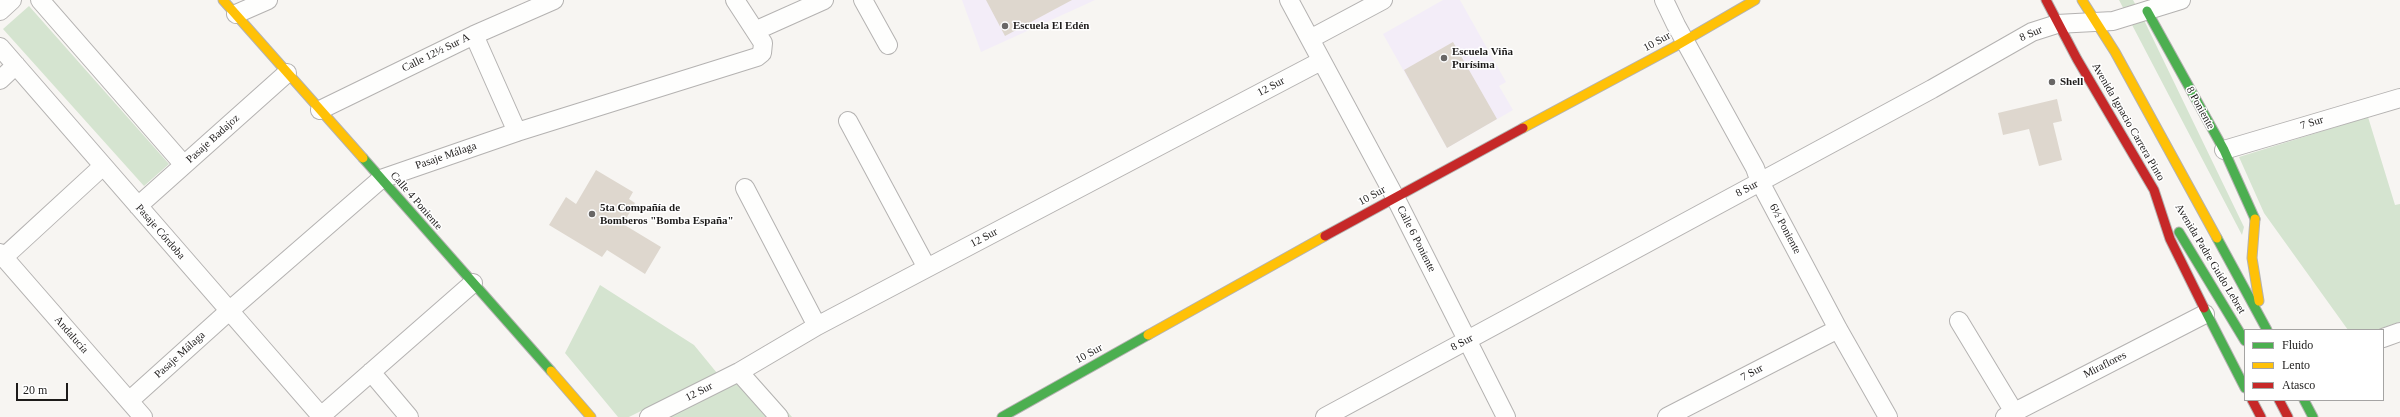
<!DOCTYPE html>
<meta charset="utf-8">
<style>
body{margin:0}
#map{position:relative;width:2400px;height:417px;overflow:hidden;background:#f7f5f2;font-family:Georgia,serif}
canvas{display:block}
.legend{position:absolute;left:2244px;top:329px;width:140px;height:72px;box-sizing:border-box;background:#fff;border:1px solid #a5a4a3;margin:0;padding:5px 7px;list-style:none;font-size:12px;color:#1d1b1a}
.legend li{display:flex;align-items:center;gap:8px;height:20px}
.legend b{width:20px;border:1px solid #a5a4a3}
.scale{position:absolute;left:16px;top:383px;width:52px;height:18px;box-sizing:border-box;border:2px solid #1d1b1a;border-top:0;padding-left:5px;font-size:12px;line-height:14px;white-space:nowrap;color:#1d1b1a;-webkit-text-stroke:3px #fff;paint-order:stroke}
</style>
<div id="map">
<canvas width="2400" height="417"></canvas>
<ul class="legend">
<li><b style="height:5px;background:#4caf50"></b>Fluido</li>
<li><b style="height:5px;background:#ffc107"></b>Lento</li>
<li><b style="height:5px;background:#c62828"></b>Atasco</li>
</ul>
<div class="scale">20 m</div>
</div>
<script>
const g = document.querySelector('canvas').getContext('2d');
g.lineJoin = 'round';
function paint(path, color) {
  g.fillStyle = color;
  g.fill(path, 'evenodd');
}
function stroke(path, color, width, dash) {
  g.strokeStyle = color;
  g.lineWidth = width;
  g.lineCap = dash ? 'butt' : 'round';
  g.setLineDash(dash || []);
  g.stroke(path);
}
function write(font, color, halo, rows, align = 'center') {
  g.font = font + ' Georgia,serif';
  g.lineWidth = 3;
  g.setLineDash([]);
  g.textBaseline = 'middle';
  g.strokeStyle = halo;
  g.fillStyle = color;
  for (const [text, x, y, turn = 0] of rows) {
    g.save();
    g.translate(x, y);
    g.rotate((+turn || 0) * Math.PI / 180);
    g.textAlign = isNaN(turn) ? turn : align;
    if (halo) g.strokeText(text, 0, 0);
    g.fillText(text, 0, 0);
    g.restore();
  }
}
const education = new Path2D(`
 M962 0H1095L981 52Z
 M1443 0H1460L1506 82 1499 86 1513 110 1447 148 1383 34Z`);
const green = new Path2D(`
 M2119 0H2133L2143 18 2244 227 2242 235Z
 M29 6 169 164 144 186 3 29Z
 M2368 117 2395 205 2400 204V322L2376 330H2348L2264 213 2239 157Z
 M600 285 694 345 717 373 629 417H618L565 353Z
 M753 373 792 417H668Z`);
const building = new Path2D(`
 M986 0H1072L1005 36Z
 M1453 42 1497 119 1447 148 1404 70Z
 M2057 99 2062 121 2053 123 2062 160 2039 166 2029 129 2003 135 1998 113Z
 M596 170 633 192 629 199 635 203 623 224 661 247 645 274 607 250 602 257 549 225 566 197 576 204Z`);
const street = new Path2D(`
 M40 0 184 165
 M863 0 888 45
 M1289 0 1395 197 1506 417
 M1664 0 1676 25 1755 168 1760 182 1838 329 1888 417
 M0 11 12 0
 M236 14 268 0
 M757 30 824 0
 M474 35 517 132
 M1310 39 1383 0
 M0 47 321 416 473 283
 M0 80 16 65
 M320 110 474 35 554 0
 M848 121 927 268
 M2224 150 2400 98
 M745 188 817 326
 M138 206 287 73
 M0 253 143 417
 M4 257 103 166
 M1959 321 2014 412
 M2383 338 2400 332
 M371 372 409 417
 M739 372 779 417
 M129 401 229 311 381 179 517 132 757 57 762 53 763 43 735 0
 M649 417 739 372 817 326 927 268 1321 61
 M1325 417 1932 89 2032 32 2057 24 2113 21 2181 0
 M1667 417 1838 329
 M2005 417 2205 314`);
const fast = new Path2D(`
 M2147 11 2224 150 2255 219
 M363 158 551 371
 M2179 232 2245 341
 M2217 238 2267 330
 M2204 308 2245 388
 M2304 400 2313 417
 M1002 417 1148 335`);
const slow = new Path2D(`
 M223 0 363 158
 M2082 0 2115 52 2217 238
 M1523 128 1674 47 1755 0
 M2255 219 2252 258 2259 301
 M1148 335 1325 236
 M551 371 591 417`);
const jam = new Path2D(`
 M2046 0 2077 59 2154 190 2170 239 2204 308
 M1325 236 1523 128
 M2252 400 2261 417
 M2279 400 2288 417`);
const markers = [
 [1005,26,4,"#696766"],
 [1444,58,4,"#696766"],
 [2052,82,4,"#696766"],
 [592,214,4,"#696766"]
];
const poiNames = [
 ["Escuela El Edén",1013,26],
 ["Escuela Viña",1452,52],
 ["Purísima",1452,65],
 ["Shell",2060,82],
 ["5ta Compañía de",600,208],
 ["Bomberos \"Bomba España\"",600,221]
];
const streetNames = [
 ["8 Sur",2031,34,-23],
 ["10 Sur",1657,42,-29],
 ["Calle 12½ Sur A",436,53,-26],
 ["12 Sur",1271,87,-28],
 ["8 Poniente",2200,108,61],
 ["Avenida Ignacio Carrera Pinto",2128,122,60],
 ["7 Sur",2312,123,-17],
 ["Pasaje Badajoz",213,139,-42],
 ["Pasaje Málaga",446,156,-19],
 ["8 Sur",1747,189,-28],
 ["10 Sur",1372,196,-29],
 ["Calle 4 Poniente",416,201,49],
 ["6½ Poniente",1785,229,62],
 ["Pasaje Córdoba",160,232,49],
 ["12 Sur",984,238,-28],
 ["Calle 6 Poniente",1416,239,63],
 ["Avenida Padre Guido Lebret",2210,259,59],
 ["Andalucía",71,335,49],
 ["8 Sur",1462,343,-28],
 ["10 Sur",1089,354,-29],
 ["Pasaje Málaga",180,355,-42],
 ["Miraflores",2105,365,-27],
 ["7 Sur",1752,373,-28],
 ["12 Sur",699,392,-27]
];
paint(education, '#f3edf8');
paint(green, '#d5e4d0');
paint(building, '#ded7ce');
stroke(street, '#b4b2b1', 20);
stroke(fast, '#b4b2b1', 11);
stroke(slow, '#b4b2b1', 11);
stroke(jam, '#b4b2b1', 11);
stroke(street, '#fefefd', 18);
stroke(fast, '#4caf50', 9);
stroke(slow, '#ffc107', 9);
stroke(jam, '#c62828', 9);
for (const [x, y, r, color] of markers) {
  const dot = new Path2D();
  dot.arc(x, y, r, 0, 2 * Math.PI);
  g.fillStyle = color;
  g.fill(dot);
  stroke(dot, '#fff', 1.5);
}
write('bold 11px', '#1d1b1a', '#fff', poiNames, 'left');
write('11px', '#1d1b1a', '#fff', streetNames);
</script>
